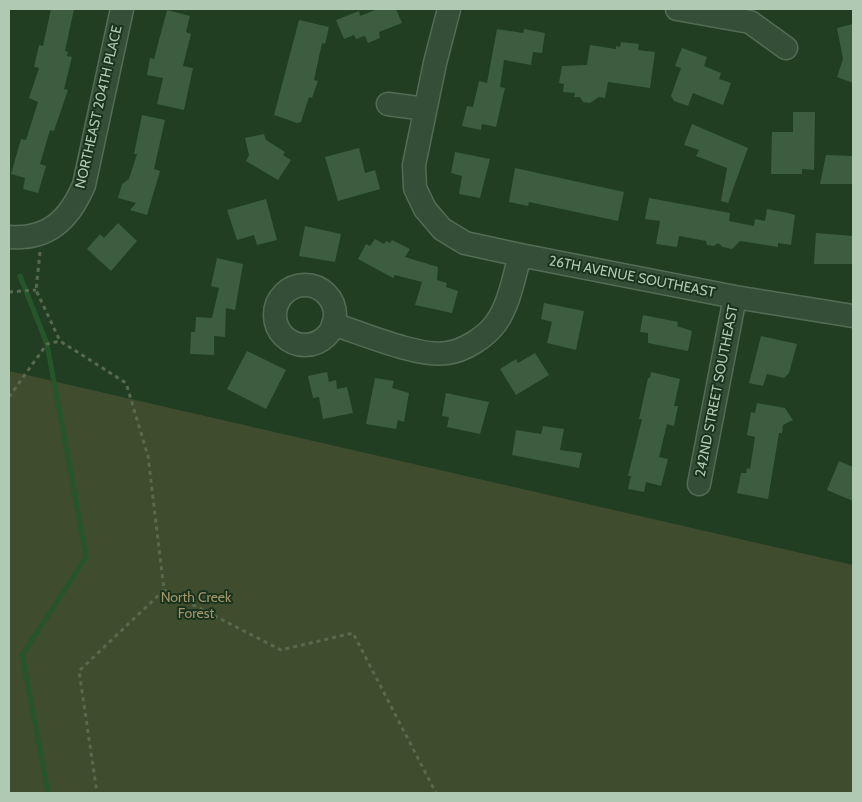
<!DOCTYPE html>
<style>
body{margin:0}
#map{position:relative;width:862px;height:802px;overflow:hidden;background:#213e23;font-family:Cabin,sans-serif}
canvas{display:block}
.frame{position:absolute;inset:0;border:10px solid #b0c9b3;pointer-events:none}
</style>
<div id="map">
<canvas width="862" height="802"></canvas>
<div class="frame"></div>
</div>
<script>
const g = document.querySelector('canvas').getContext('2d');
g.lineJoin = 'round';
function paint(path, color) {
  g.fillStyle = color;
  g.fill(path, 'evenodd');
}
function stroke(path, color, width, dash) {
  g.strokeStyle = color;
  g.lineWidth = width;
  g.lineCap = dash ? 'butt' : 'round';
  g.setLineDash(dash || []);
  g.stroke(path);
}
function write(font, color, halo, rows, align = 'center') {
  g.font = font + ' Cabin,sans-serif';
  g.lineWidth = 4;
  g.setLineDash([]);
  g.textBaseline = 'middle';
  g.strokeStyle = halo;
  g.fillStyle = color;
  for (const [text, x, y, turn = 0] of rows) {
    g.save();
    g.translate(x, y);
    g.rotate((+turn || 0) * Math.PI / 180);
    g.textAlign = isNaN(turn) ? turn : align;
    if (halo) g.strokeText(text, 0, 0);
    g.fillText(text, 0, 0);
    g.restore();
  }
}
const green = new Path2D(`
 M9 371 853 565V793H9Z`);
const stream = new Path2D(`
 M20 276 47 344 86 557 22 655 48 793`);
const building = new Path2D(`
 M51 9H74L65 51 68 52 67 56 72 57 64 89 68 90 54 131 50 130 40 164 46 166 38 193 23 189 25 178 11 174 21 139 26 140 38 102 29 98 39 68 34 67 39 45 43 46Z
 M378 9H396L402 23 379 32 380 38 368 43 365 36 356 39 354 35 344 39 336 20 359 11 360 16Z
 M167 10 190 16 186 32 191 34 183 66 193 68 184 110 157 104 163 78 147 75 150 58 154 59Z
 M299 20 329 27 325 44 322 43 314 80 318 81 312 98 309 97 301 122 297 123 274 115Z
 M853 24V83L837 77 843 59 837 28Z
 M497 29 523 33 524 29 545 33 542 53 533 52 531 65 504 60 500 87 505 88 496 127 482 124 481 130 462 126 467 106 473 107 479 81 487 83Z
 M621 42 639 44 638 50 655 52 650 88 608 82 605 98 599 97 590 103 583 102 580 97H574L575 93 563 92 564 84 559 83 562 66 587 65 590 45 616 49V46L620 47Z
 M682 48 707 57 704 66 721 73 719 79 731 83 723 105 693 93 688 106 674 101 671 96 681 68 675 66Z
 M793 112H815L814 170 802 169V174H771L772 132H793Z
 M142 115 165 120 154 169 160 171 147 215 130 210 136 203 118 198 122 184 129 179 137 154H134Z
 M692 124 748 148 728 203 721 201 727 168 696 156 699 150 684 145Z
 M264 134 266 140 285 152 283 155 291 160 278 180 246 161 249 155 245 138Z
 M359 148 365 173 375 170 380 189 338 201 325 157Z
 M455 152 490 159 480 198 459 194 462 176 451 173Z
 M826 155 853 156V184H820Z
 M515 168 624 192 618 221 529 202 528 206 509 202Z
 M649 198 730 213 729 221 754 226 755 219 765 221 767 209 788 213 795 215 791 245 778 243V247L740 241 732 249 723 247 718 243 714 246 707 245 706 241 679 236 677 247 656 244 660 221 645 219Z
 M266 199 277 240 257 245 254 235 237 240 227 210Z
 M118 223 137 241 111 271 87 249 100 234 104 238Z
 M305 226 341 234 335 262 299 256Z
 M816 233 853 236V264H814Z
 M375 239 384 244 386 241 390 243 392 240 410 249 405 257 438 267 437 280 447 283 446 287 458 291 452 313 415 305 422 282 395 275 393 278 358 259 366 244 370 246Z
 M217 258 243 264 235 310 226 308 225 337 214 336V355L190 354 191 332H195L196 317 212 318 219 288 211 286Z
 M544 303 584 311 576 350 547 343 552 322 541 319Z
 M643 315 678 322 677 326 692 331 688 351 648 343V333L640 332Z
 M761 336 797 344 789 373 784 378 767 374 763 386 749 383Z
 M247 351 286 370 266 409 227 389Z
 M535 353 549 375 516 395 500 369 516 359 518 363Z
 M327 372 329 382 336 380 337 389 347 387 353 413 323 419 319 397 313 398 308 376Z
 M651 372 680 379 674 406H678L674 426 667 424 659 457 668 459 661 486 646 482 644 492 628 489 631 476H628L642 419H639L648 378H650Z
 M375 378 394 381 392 388 409 393 404 422 398 420 396 429 366 424Z
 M446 393 489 402 480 434 447 427 449 417 442 416Z
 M757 403 785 408 793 420 783 425 782 433H779L768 499 737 493 741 473H746L747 468 750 469 755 437 747 435 751 412 755 413Z
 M543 426 564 429 560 450 582 453 579 468 512 455 516 430 541 434Z
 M839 461 853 467V501L827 490Z`);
const path = new Path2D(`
 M40 252 36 290 60 341 126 383 148 456 164 590 79 671 97 793
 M9 292 36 290
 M9 397 47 344 60 341
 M164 590 281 650 353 633 436 793`);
const minor = new Path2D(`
 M449 9 435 63 414 165 415 188 425 209 442 229 465 243 520 255 735 297 853 316
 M677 9 750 22 786 48
 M388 104 425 109
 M9 237C48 240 69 220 84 185L122 9
 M275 315a30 30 0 1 1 60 0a30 30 0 1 1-60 0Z
 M333 324C361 333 420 358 447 353 464 351 486 337 496 323 509 305 514 277 520 255
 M699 484 735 297`);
const streetNames = [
 ["NORTHEAST 204TH PLACE",99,107,-77],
 ["26TH AVENUE SOUTHEAST",632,277,11],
 ["242ND STREET SOUTHEAST",717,391,-79]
];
const parkNames = [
 ["North Creek",196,598],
 ["Forest",196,614]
];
paint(green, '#404c2e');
stroke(stream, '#255529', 5);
paint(building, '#3c5d3f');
stroke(minor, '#536c55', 25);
stroke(path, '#58694f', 3, [4, 4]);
stroke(minor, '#354e37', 22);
write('14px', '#b0c9b3', '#1a331c', streetNames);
write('14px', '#a1946d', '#1a331c', parkNames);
</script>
